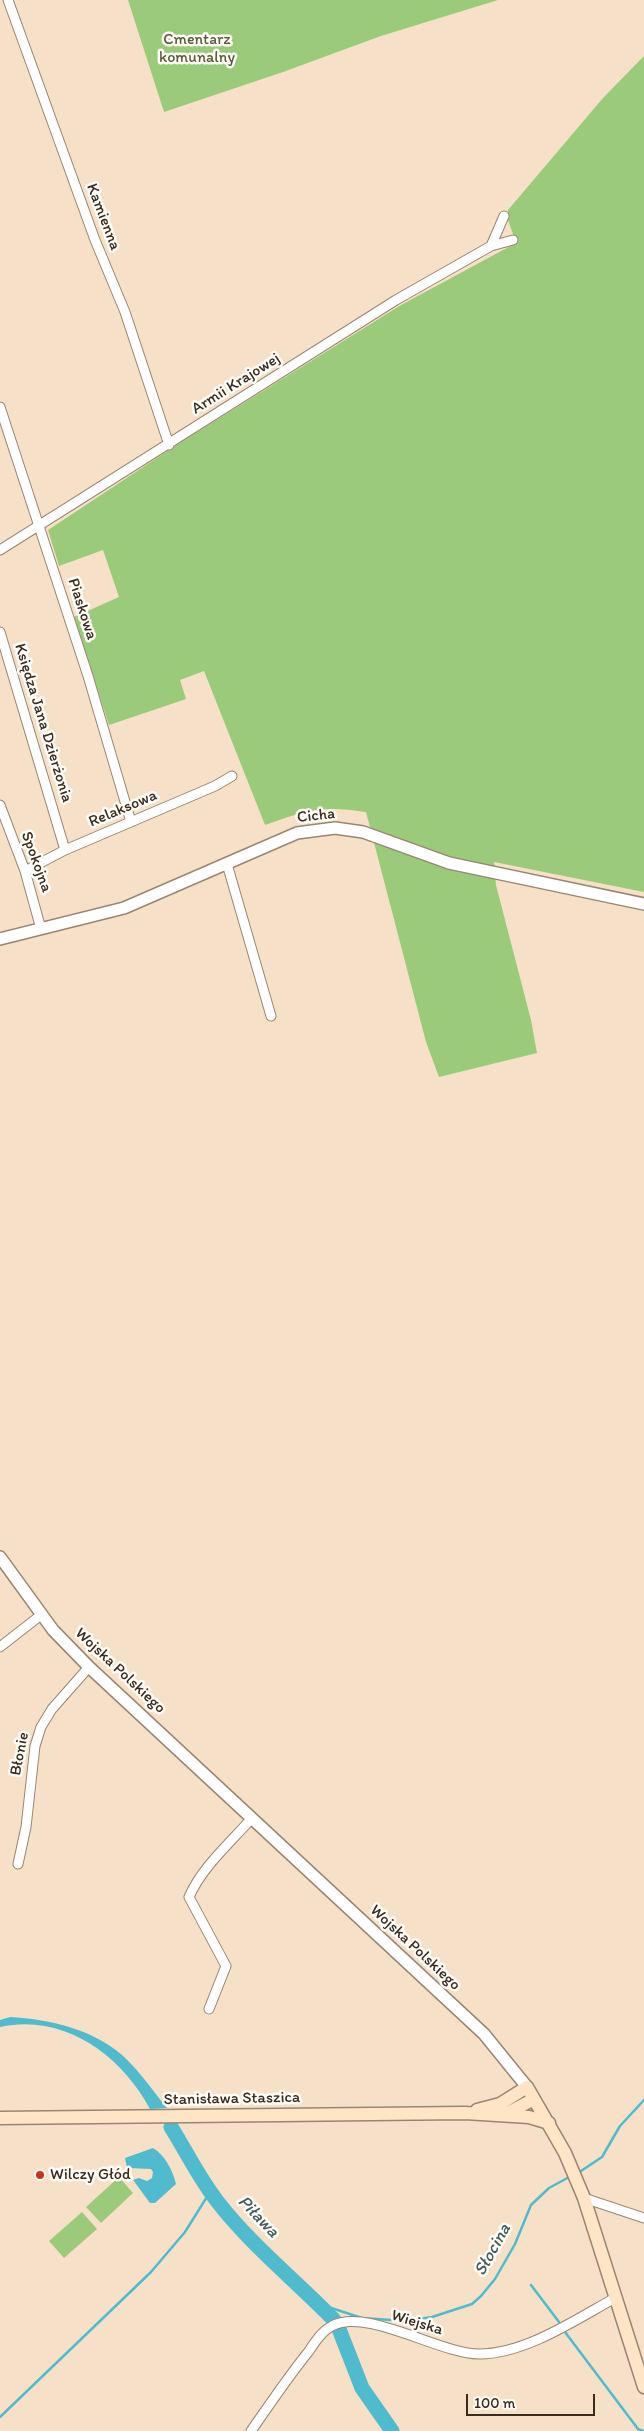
<!DOCTYPE html>
<meta charset="utf-8">
<style>
body{margin:0}
#map{position:relative;width:644px;height:2431px;overflow:hidden;background:#f6e1c8;font-family:Itim,sans-serif}
canvas{display:block}
.scale{position:absolute;left:466px;top:2394px;width:129px;height:22px;box-sizing:border-box;border:2px solid #3b2a1e;border-top:0;padding-left:6px;font-size:15px;line-height:18px;white-space:nowrap;color:#3b2a1e;-webkit-text-stroke:4px #fdfcf7;paint-order:stroke}
</style>
<div id="map">
<canvas width="644" height="2431"></canvas>
<div class="scale">100 m</div>
</div>
<script>
const g = document.querySelector('canvas').getContext('2d');
g.lineJoin = 'round';
function paint(path, color) {
  g.fillStyle = color;
  g.fill(path, 'evenodd');
}
function stroke(path, color, width, dash) {
  g.strokeStyle = color;
  g.lineWidth = width;
  g.lineCap = dash ? 'butt' : 'round';
  g.setLineDash(dash || []);
  g.stroke(path);
}
function write(font, color, halo, rows, align = 'center') {
  g.font = font + ' Itim,sans-serif';
  g.lineWidth = 5;
  g.setLineDash([]);
  g.textBaseline = 'middle';
  g.strokeStyle = halo;
  g.fillStyle = color;
  for (const [text, x, y, turn = 0] of rows) {
    g.save();
    g.translate(x, y);
    g.rotate((+turn || 0) * Math.PI / 180);
    g.textAlign = isNaN(turn) ? turn : align;
    if (halo) g.strokeText(text, 0, 0);
    g.fillText(text, 0, 0);
    g.restore();
  }
}
const green = new Path2D(`
 M128 0H498L381 36 283 72 164 112Z
 M644 56V892L494 862 496 885 531 1020 537 1053 439 1077 426 1042 366 812C322 805 306 810 265 825L204 671 180 680 186 699 109 725 74 617 119 597 103 550 59 566 48 530 178 444 401 305 516 243 507 217 508 210 603 98Z
 M119 2177 133 2193 101 2223 86 2207Z
 M82 2212 97 2229 64 2258 49 2241Z`);
const water = new Path2D(`
 M10 2017C49 2019 92 2029 122 2055 139 2070 153 2091 167 2108L150 2109C121 2055 64 2013 0 2027V2020Z
 M153 2148C165 2155 173 2171 176 2184L155 2203H150L133 2180 139 2178 147 2181 152 2178 153 2172 151 2169 127 2168 125 2158Z`);
const stream = new Path2D(`
 M578 2173 602 2157 620 2126 644 2100
 M531 2285 559 2322
 M319 2304 362 2318 406 2321 432 2317 472 2304 481 2296 495 2279 515 2244 531 2205 549 2188 571 2176
 M565 2332 638 2429 643 2431
 M0 2417 151 2272 185 2232 210 2192`);
const river = new Path2D(`
 M171 2127C186 2151 199 2178 217 2201 251 2245 295 2280 334 2320
 M339 2329 362 2388 392 2431`);
const minor = new Path2D(`
 M8 0 95 240 125 312 169 445
 M491 246 504 216
 M0 407 88 676 131 822
 M0 550 396 300 491 246 513 240
 M0 632 65 850
 M0 805 25 871 41 929
 M227 864 271 1016
 M25 871 65 850 215 786 232 776
 M0 1647 41 1615
 M18 1864 26 1827 35 1746 41 1727 52 1709 89 1667
 M209 2009 226 1966 189 1897C202 1867 231 1842 252 1818
 M584 2198 644 2218
 M251 2431C270 2404 288 2377 309 2351 315 2342 322 2331 332 2326 366 2307 440 2354 479 2354 525 2354 575 2320 615 2298`);
const tertiary = new Path2D(`
 M0 939 124 908 297 833 335 828 363 832 449 863 644 904
 M0 1557 53 1630 89 1667 484 2034 527 2087`);
const secondary = new Path2D(`
 M477 2110 500 2104 527 2087 565 2153 584 2198 644 2387
 M504 2115 534 2099
 M0 2118 465 2113 529 2117 549 2123`);
const markers = [
 [40,2175,5,"#c8321e"]
];
const parkNames = [
 ["Cmentarz",197,40],
 ["komunalny",197,58]
];
const streetNames = [
 ["Kamienna",103,217,69],
 ["Armii Krajowej",236,384,-32],
 ["Piaskowa",82,609,72],
 ["Księdza Jana Dzierżonia",43,723,73],
 ["Relaksowa",123,809,-23],
 ["Cicha",316,816,-6],
 ["Spokojna",36,862,70],
 ["Wojska Polskiego",120,1671,43],
 ["Błonie",20,1754,-79],
 ["Wojska Polskiego",415,1948,43],
 ["Stanisława Staszica",232,2099,-1],
 ["Wiejska",417,2323,17]
];
const poiNames = [
 ["Wilczy Głód",50,2175]
];
const waterNames = [
 ["Piława",258,2217,46],
 ["Słocina",493,2250,-61]
];
paint(green, '#9bcb7a');
paint(water, '#51bbce');
stroke(stream, '#51bbce', 2.5);
stroke(river, '#51bbce', 15);
stroke(minor, '#988673', 11);
stroke(tertiary, '#988673', 14);
stroke(secondary, '#988673', 15);
stroke(minor, '#fff', 9);
stroke(tertiary, '#fff', 11);
stroke(secondary, '#ffe4c6', 12);
for (const [x, y, r, color] of markers) {
  const dot = new Path2D();
  dot.arc(x, y, r, 0, 2 * Math.PI);
  g.fillStyle = color;
  g.fill(dot);
  stroke(dot, '#fdfcf7', 2);
}
write('16px', '#585a3a', '#fdfcf7', parkNames);
write('16px', '#3b2a1e', '#fdfcf7', streetNames);
write('16px', '#3b2a1e', '#fdfcf7', poiNames, 'left');
write('italic 18px', '#435d5c', '#fdfcf7', waterNames);
</script>
